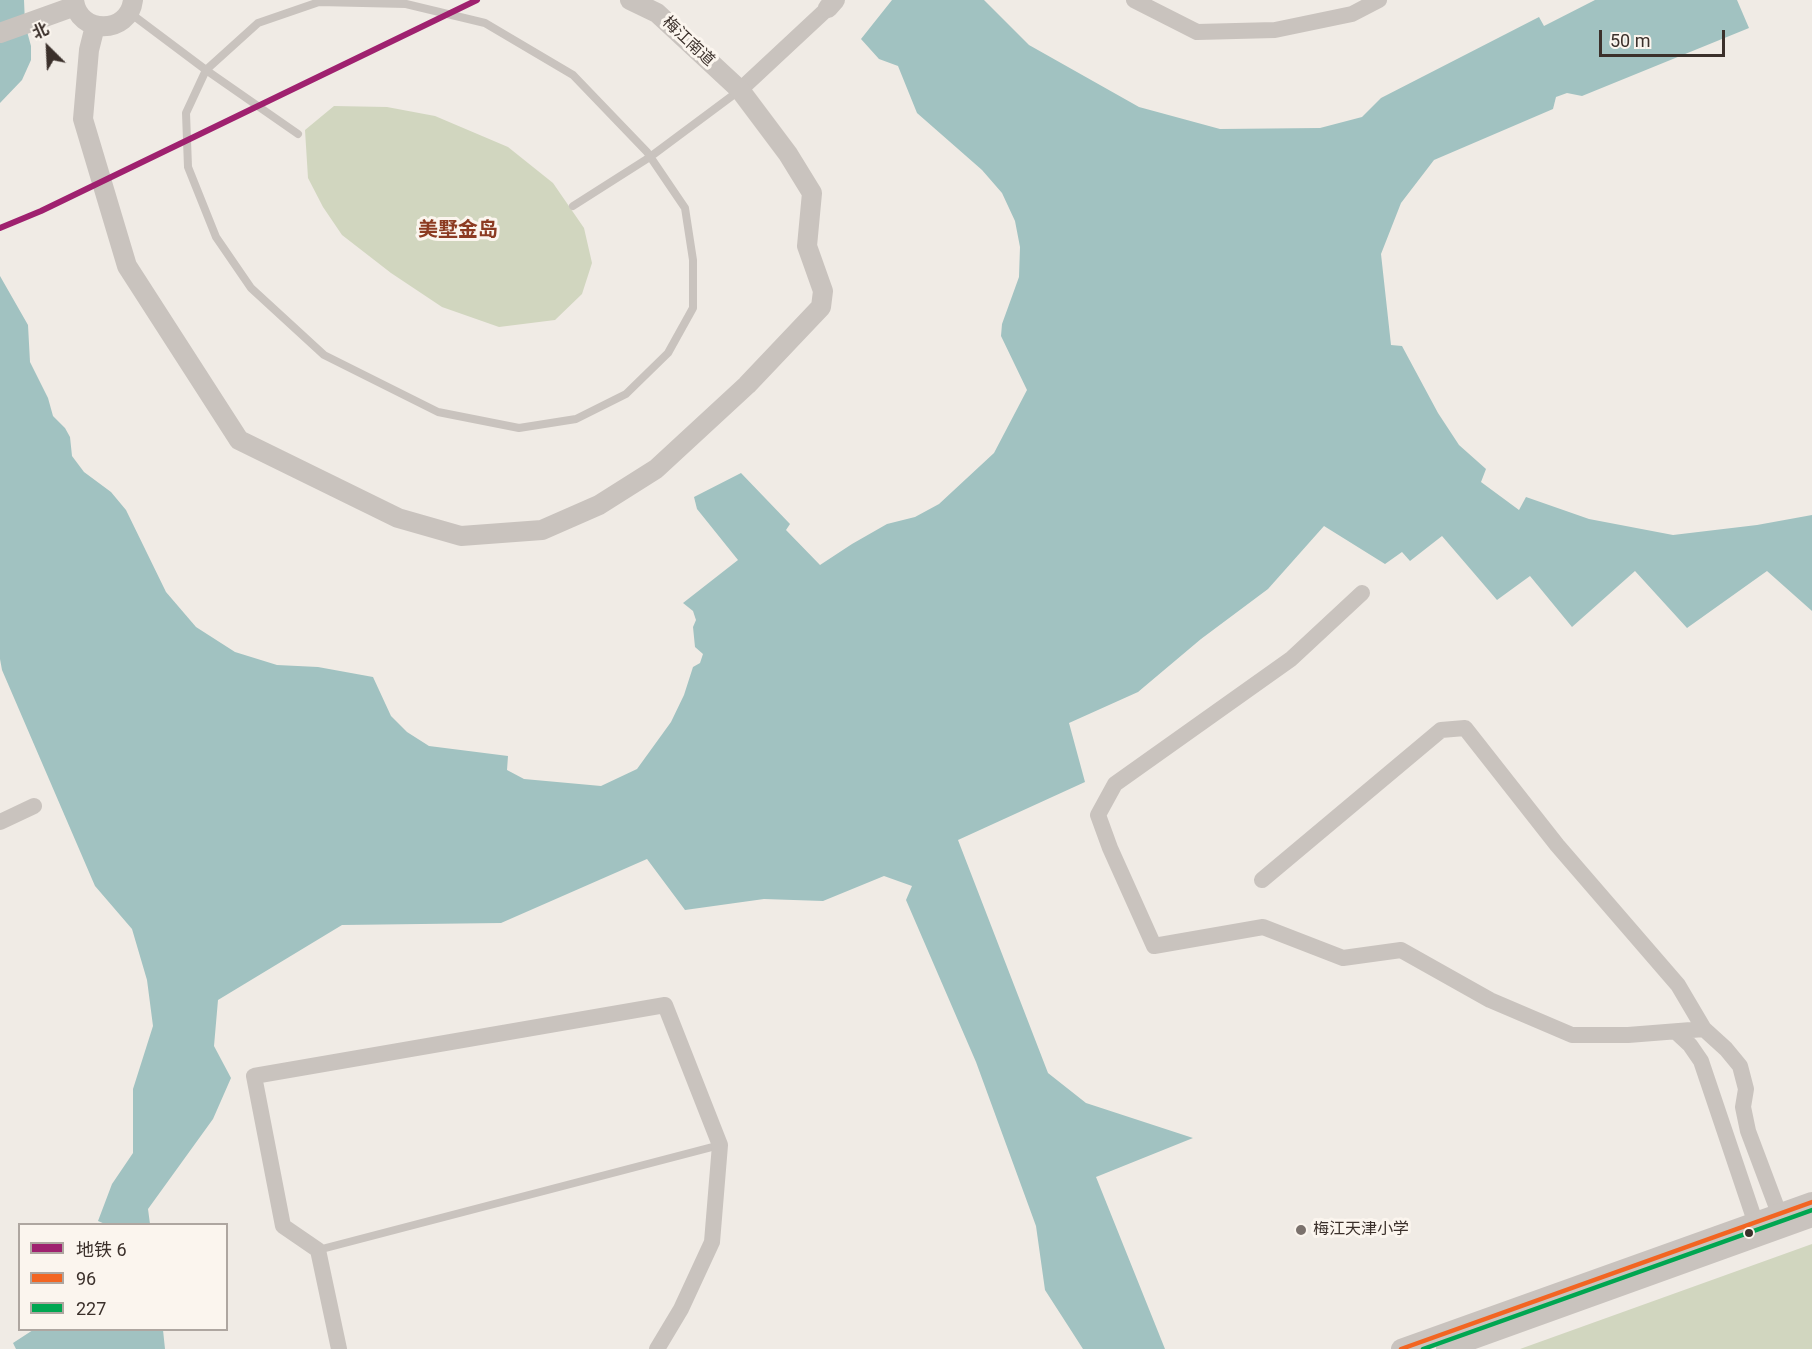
<!DOCTYPE html>
<meta charset="utf-8">
<style>
body{margin:0}
#map{position:relative;width:1812px;height:1349px;overflow:hidden;background:#f0ebe5;font-family:Roboto,"Noto Sans SC",sans-serif}
canvas{display:block}
.legend{position:absolute;left:18px;top:1223px;width:210px;height:108px;box-sizing:border-box;background:#fbf5ee;border:2px solid #aea6a0;margin:0;padding:8px 10px;list-style:none;font-size:18px;color:#3b302b}
.legend li{display:flex;align-items:center;gap:12px;height:30px}
.legend b{width:30px;border:2px solid #aea6a0}
.north{position:absolute;left:18px;top:18px;width:60px;height:60px;-webkit-text-stroke:4px #fbf5ee;paint-order:stroke;rotate:336deg;font-size:16px;font-weight:700;line-height:24px;text-align:center;color:#3b302b}
.north::after{content:'';display:block;margin:auto;width:21px;height:27px;background:#3b302b;clip-path:polygon(50% 0,100% 100%,50% 72%,0 100%)}
.scale{position:absolute;left:1599px;top:30px;width:126px;height:27px;box-sizing:border-box;border:3px solid #3b302b;border-top:0;padding-left:8px;font-size:18px;line-height:21px;white-space:nowrap;color:#3b302b;-webkit-text-stroke:4px #fbf5ee;paint-order:stroke}
</style>
<div id="map">
<canvas width="1812" height="1349"></canvas>
<ul class="legend">
<li><b style="height:8px;background:#9f216f"></b>地铁 6</li>
<li><b style="height:8px;background:#f26522"></b>96</li>
<li><b style="height:8px;background:#00a651"></b>227</li>
</ul>
<div class="north">北</div>
<div class="scale">50 m</div>
</div>
<script>
const g = document.querySelector('canvas').getContext('2d');
g.lineJoin = 'round';
function paint(path, color) {
  g.fillStyle = color;
  g.fill(path, 'evenodd');
}
function stroke(path, color, width, dash) {
  g.strokeStyle = color;
  g.lineWidth = width;
  g.lineCap = dash ? 'butt' : 'round';
  g.setLineDash(dash || []);
  g.stroke(path);
}
function write(font, color, halo, rows, align = 'center') {
  g.font = font + ' Roboto,"Noto Sans SC",sans-serif';
  g.lineWidth = 6;
  g.setLineDash([]);
  g.textBaseline = 'middle';
  g.strokeStyle = halo;
  g.fillStyle = color;
  for (const [text, x, y, turn = 0] of rows) {
    g.save();
    g.translate(x, y);
    g.rotate((+turn || 0) * Math.PI / 180);
    g.textAlign = isNaN(turn) ? turn : align;
    if (halo) g.strokeText(text, 0, 0);
    g.fillText(text, 0, 0);
    g.restore();
  }
}
const green = new Path2D(`
 M334 106 387 107 435 116 508 147 553 183 584 228 592 263 582 294 555 320 499 327 442 307 391 273 342 235 323 207 308 178 305 130Z
 M1812 1244V1349H1520Z`);
const water = new Path2D(`
 M0 0H24L25 24 31 46V60L22 80 0 103Z
 M892 0H984L1029 45 1139 107 1220 129 1320 128 1362 117 1381 98 1539 17 1544 26 1595 0H1737L1749 28 1582 96 1567 93 1556 97 1553 109 1434 160 1401 203 1381 254 1391 345 1402 346 1438 413 1459 445 1486 469 1481 482 1519 510 1526 497 1589 519 1673 535 1757 525 1812 515V611L1767 571 1687 628 1635 571 1572 627 1530 576 1497 600 1442 536 1410 561 1402 552 1385 564 1324 526 1268 589 1201 639 1138 692 1069 723 1085 782 958 840 1048 1073 1086 1103 1193 1138 1096 1177 1165 1349H1083L1045 1290 1036 1226 976 1062 906 900 912 886 884 876 823 901 764 899 685 910 647 859 501 923 342 925 218 1000 214 1046 231 1078 213 1119 148 1209 150 1224H105L98 1221 112 1184 133 1153V1089L153 1026 147 980 132 929 95 886 2 670 0 659V276L28 325 30 362 48 398 53 416 65 428 70 437 72 456 84 472 111 492 126 510 166 592 196 627 235 652 277 665 318 667 373 677 391 716 407 732 429 746 508 756 507 770 524 779 601 786 637 769 671 722 684 695 693 667 700 663 703 654 695 647 693 627 696 620 693 611 683 603 738 560 697 509 694 497 741 473 790 524 786 530 820 565 852 544 887 524 915 517 939 504 994 453 1027 390 1001 336 1002 324 1019 277 1020 247 1015 221 1002 193 982 170 917 113 898 66 879 59 861 39Z
 M33 1330H163L165 1349H16L13 1343Z`);
const service = new Path2D(`
 M319 2 406 4 485 23 573 75 647 152 685 208 693 260V308L668 353 626 394 576 419 519 428 438 412 324 355 251 288 216 237 188 167 186 113 206 70 258 23Z
 M130 13 206 70 298 134
 M573 206 650 157 740 90
 M318 1250 720 1145`);
const minor = new Path2D(`
 M1134 0 1197 32 1275 30 1352 14 1379 0
 M740 90 828 8
 M0 822 34 806
 M1262 880 1441 730 1465 728 1557 845 1678 985 1704 1029 1628 1035H1572L1490 1000 1401 950 1343 958 1263 927 1154 946 1110 848 1098 815 1115 784 1291 659 1362 593
 M1704 1029 1726 1049 1740 1066 1746 1089 1743 1107 1748 1131 1783 1224
 M1676 1032 1690 1045 1701 1061 1759 1233
 M339 1349 318 1250 283 1226 254 1076 665 1005 720 1145 712 1242 681 1309 657 1349`);
const tertiary = new Path2D(`
 M74 0C78 35 129 35 133 0
 M828 8 835 0
 M95 26 89 50 83 119 127 266 239 440 398 518 461 536 542 530 599 505 656 469 747 385 821 307 823 291 807 246 812 193 788 154 740 90 657 13 630 0
 M0 33 75 6
 M1401 1349 1812 1202
 M1446 1349 1812 1217`);
const bus1 = new Path2D(`
 M1401 1349 1812 1202`);
const bus2 = new Path2D(`
 M1423 1349 1812 1210`);
const metro1 = new Path2D(`
 M0 228 41 211 477 0`);
const markers = [
 [1301,1230,6,"#7a716c"],
 [1749,1233,5,"#3b302b"]
];
const streetNames = [
 ["梅江南道",688,42,43]
];
const poiNames = [
 ["梅江天津小学",1313,1230]
];
const quarterNames = [
 ["美墅金岛",458,231]
];
paint(green, '#d1d6bf');
paint(water, '#a1c2c1');
stroke(service, '#c9c3be', 8);
stroke(minor, '#c9c3be', 16);
stroke(tertiary, '#c9c3be', 20);
stroke(bus1, '#f26522', 4.5);
stroke(bus2, '#00a651', 4.5);
stroke(metro1, '#9f216f', 6);
for (const [x, y, r, color] of markers) {
  const dot = new Path2D();
  dot.arc(x, y, r, 0, 2 * Math.PI);
  g.fillStyle = color;
  g.fill(dot);
  stroke(dot, '#fbf5ee', 2);
}
write('16px', '#3b302b', '#fbf5ee', streetNames);
write('16px', '#3b302b', '#fbf5ee', poiNames, 'left');
write('bold 20px', '#8c3b22', '#fbf5ee', quarterNames);
</script>
